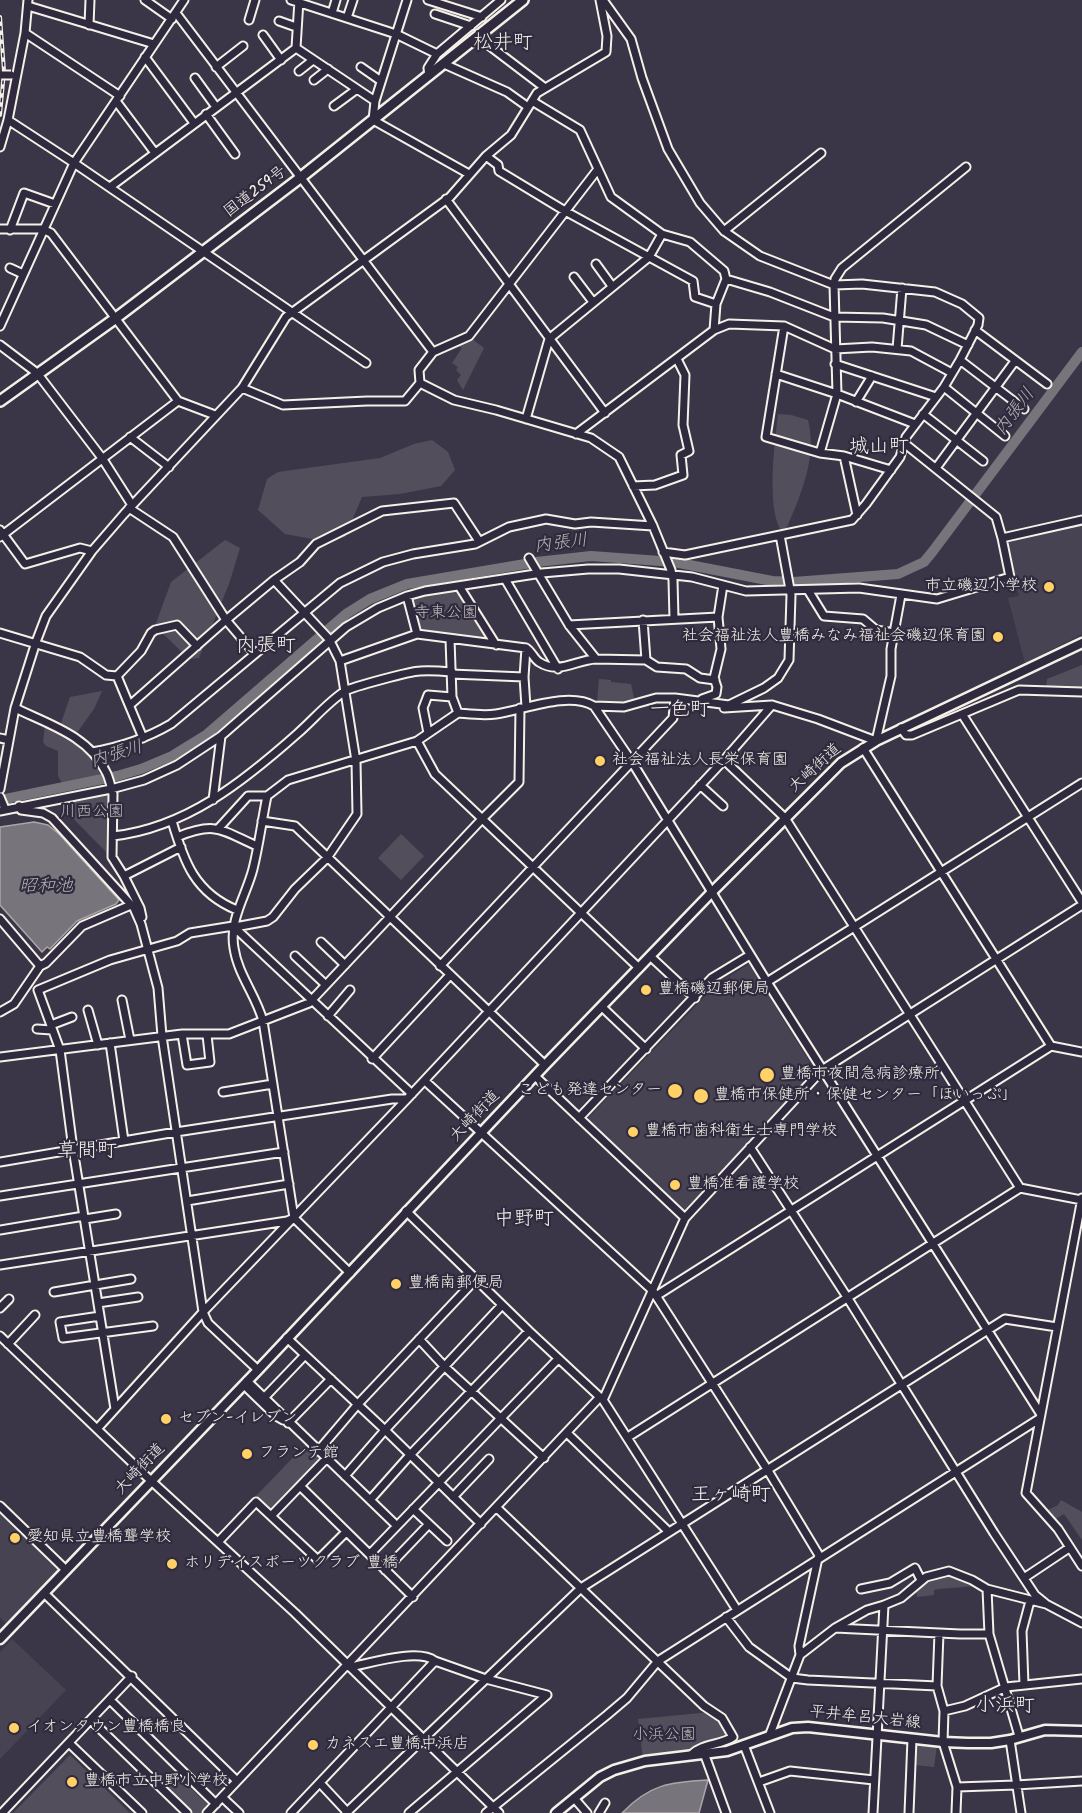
<!DOCTYPE html>
<meta charset="utf-8">
<style>
body{margin:0}
canvas{display:block;background:#3b3647}
</style>
<canvas width="1082" height="1813"></canvas>
<script>
const g = document.querySelector('canvas').getContext('2d');
g.lineJoin = 'round';
function paint(path, color) {
  g.fillStyle = color;
  g.fill(path, 'evenodd');
}
function stroke(path, color, width, dash) {
  g.strokeStyle = color;
  g.lineWidth = width;
  g.lineCap = dash ? 'butt' : 'round';
  g.setLineDash(dash || []);
  g.stroke(path);
}
function write(font, color, halo, rows, align = 'center') {
  g.font = font + ' Kalam,"Klee One",sans-serif';
  g.lineWidth = 4.5;
  g.setLineDash([]);
  g.textBaseline = 'middle';
  g.strokeStyle = halo;
  g.fillStyle = color;
  for (const [text, x, y, turn = 0] of rows) {
    g.save();
    g.translate(x, y);
    g.rotate((+turn || 0) * Math.PI / 180);
    g.textAlign = isNaN(turn) ? turn : align;
    if (halo) g.strokeText(text, 0, 0);
    g.fillText(text, 0, 0);
    g.restore();
  }
}
const built = new Path2D(`
 M1082 523V634L1025 663 1008 598 1019 596 1005 543 1008 540Z
 M749 964 815 1071 685 1211H682L586 1120 716 985Z
 M0 1509 60 1567 6 1623 0 1617Z
 M12 1639 66 1690 0 1759V1652Z`);
const green = new Path2D(`
 M472 339 484 348 463 390 457 380 461 375 456 370 458 367 452 363 462 348 458 346Z
 M778 414 791 415 808 420C818 459 799 499 784 534 765 514 775 442 778 414Z
 M432 440 448 452 455 470 441 486 400 494 362 497 345 537 329 542 285 534 258 510 267 479 278 472 380 458 414 444Z
 M225 540 240 548 229 584 199 658 189 659 155 626 171 582Z
 M457 590 489 640 488 641 421 633 418 630 411 603C420 591 443 591 457 590Z
 M1082 665V689L1046 687 1047 679Z
 M599 679 611 680V682L631 684 635 702 624 705 599 704 597 702Z
 M102 691 94 709 76 734 60 726 70 697Z
 M45 725C69 738 95 746 100 776L62 783 58 776V751L46 746 43 742Z
 M109 793 111 794 110 856 56 801Z
 M401 834 424 856 401 880 378 858Z
 M305 1445 319 1458 318 1461 272 1509H269L256 1496Z
 M1061 1500 1082 1512V1540L1064 1514 1054 1520 1046 1511 1058 1505Z
 M952 1576 969 1582 976 1586 938 1589 934 1590V1595L917 1597 916 1591 926 1583Z
 M711 1712 721 1719 731 1735 691 1752 643 1759 638 1719Z
 M916 1743 937 1745 934 1767 915 1765Z
 M70 1755 130 1813H13Z
 M179 1777 209 1806 202 1813H191L167 1789Z`);
const water = new Path2D(`
 M34 822 48 825 59 834 119 900 116 904 77 921 50 949 47 947 42 952 0 905V827Z
 M708 1780 699 1813H622C650 1784 670 1782 708 1780Z`);
const river = new Path2D(`
 M0 800 117 776 141 769 172 756 206 735 346 614 370 599 407 584 537 562 591 556 674 562 772 581 794 582 898 574 924 562 933 551 1082 352`);
const minor = new Path2D(`
 M145 0 172 19
 M291 0 396 34 437 54 428 68 429 76
 M407 0 375 101 373 120 469 174
 M428 0 482 17
 M603 0 631 39 642 78 668 149 700 203 724 231 760 256 834 285 862 284 935 292 962 304 979 318 978 325 960 360 944 387 906 437 900 457 866 504 852 520 685 555 663 552
 M28 6 154 44
 M176 13 433 352
 M332 13 336 0
 M435 14 471 26
 M347 18 353 0
 M249 20 255 0
 M279 21 296 27
 M89 25 90 0
 M25 33 28 0
 M263 35 281 60
 M478 37 545 88
 M296 48 375 101
 M437 54 501 0
 M145 57 194 123
 M444 64 507 92 528 107
 M216 67 243 46
 M361 67 381 81
 M299 71 313 60
 M195 78 216 107
 M314 80 328 69
 M116 101 155 153
 M532 101 580 130 611 197 662 234 690 242 724 271 726 279 716 304 714 330
 M334 106 357 89
 M206 114 235 154
 M8 120 74 163 366 363
 M0 147 8 120 25 33 120 96
 M486 156 498 165 499 171 565 211 693 281 695 297 716 304
 M110 187 296 48 299 0
 M446 199 605 413
 M0 229H42L51 233 178 401 215 415
 M10 230 24 193 55 204
 M724 231 821 153
 M596 264 612 286
 M10 268 23 274
 M574 277 593 302
 M726 279 770 292 834 317 883 318 926 325 968 345
 M0 326 74 163 184 0
 M784 326 766 437 820 453 844 456 891 470
 M975 330 1047 384
 M0 345 37 373 102 458 132 505
 M897 349 902 288
 M960 360 1024 409
 M835 364 936 397
 M776 374 837 394 915 424
 M420 383 419 370 433 352 469 336 598 169
 M944 387 1005 436
 M242 388 283 405 367 401H405L420 383 454 400 496 410 591 438 619 457 653 526 671 570 673 580 674 619
 M856 402 872 376
 M923 414 983 461
 M526 419 549 339 649 257 662 234
 M576 434 714 330 729 324 784 326 835 349 872 347 911 351 952 373
 M130 437 169 467
 M904 443 996 517 1002 538
 M820 453 837 394 834 285 835 279 842 268 966 167
 M844 456 857 515
 M936 468 1015 361
 M633 486 655 485 683 475 681 455 689 451 683 425 685 375 677 359
 M129 508 173 537 226 620 255 654
 M0 530 25 564 80 548 92 551
 M780 535 791 595 789 660 778 678 764 688 729 705 675 698H656L624 707 594 706 632 762 767 982 1040 1413
 M0 537 178 401
 M529 558 569 625 596 659 646 660
 M505 579 558 669
 M459 586 496 645
 M808 590 824 616 863 619 876 630 894 633
 M407 596 417 634
 M643 620 646 660 657 667 686 669 700 678 715 680
 M569 625 718 617
 M0 633 80 657 106 675 117 676
 M526 648C532 652 534 659 539 662 559 675 575 660 596 659
 M340 661 417 634 526 648 524 677 526 707
 M451 674 524 677
 M702 699 716 694 717 687 714 678 721 649 718 617 723 585
 M130 705 226 620 274 580 300 562 316 544 382 511 454 503 479 541
 M15 708C48 724 89 736 106 772 109 777 111 787 113 794L112 857 124 876 140 908 142 917
 M724 708 772 705
 M458 713C470 714 484 716 496 714 524 710 568 691 594 706
 M962 714 1082 902
 M901 728 906 735H912L1019 690 1082 692
 M428 733 423 708 428 695 452 697
 M0 738 9 740
 M143 738 117 676 141 651 151 633 155 630 177 625 197 646
 M417 741 435 774 639 968
 M863 748 1051 1046
 M92 752C121 747 147 738 171 724L340 583 383 562 413 554 475 544 509 527 546 519 575 524 591 522 653 526
 M724 760 785 818 1020 1188 1082 1200
 M700 785 723 806
 M0 789 15 708 36 642 46 616 92 551 124 514 242 388 286 317 450 197 486 156 511 135 537 93 606 52 607 36 600 0
 M0 797 5 809
 M213 800 221 736
 M19 806 21 810 43 813 52 818 134 908 141 924 158 988 162 1036 203 1312 208 1323 258 1370
 M0 811 111 789 144 780 177 765 221 736 346 627 378 608 407 596 425 591 542 573 588 569H619L692 577 746 591 859 588 937 599 1010 577 1002 538 1082 520
 M172 821C184 862 195 893 237 910
 M262 821 295 826 545 1065
 M218 829 248 796H267
 M113 836C186 828 244 781 297 734 313 720 328 702 345 691 352 687 411 671 420 671 430 670 441 671 452 672
 M177 837C216 821 221 830 257 846
 M124 876 181 847
 M0 919 40 966 14 1004 0 1012
 M235 927 267 921 273 917 295 889 327 858 357 814 356 761 340 661 329 639 274 580
 M321 942 345 965
 M295 956 326 985
 M650 956 695 998
 M40 966 46 963 82 926 131 905
 M440 966 673 718 675 698
 M767 982 1082 783
 M122 1000 130 1040
 M602 1007 646 1049
 M88 1010 98 1045
 M328 1016 350 990
 M51 1025 72 1017
 M37 1029 52 1030
 M182 1034 187 1065 210 1062 207 1035
 M110 1043 124 1141
 M0 1057 182 1034H229L309 1003 482 819 519 782 520 708
 M372 1059 450 975
 M535 1076 685 1218
 M425 1081 653 1291 767 1469 820 1557
 M223 1092 273 1084
 M579 1118 712 978 750 955
 M750 1147 847 1297 994 1533 1035 1595 1046 1604
 M0 1162 176 1132 392 1099H407L724 760 772 705 818 719 876 741 891 676V649L901 595
 M0 1196 284 1152
 M1082 1198 1026 1493 1058 1529 1082 1566
 M187 1201 289 1184
 M406 1211 529 1331 603 1400 737 1610
 M294 1218 350 1273
 M85 1219 116 1214
 M0 1230 84 1216
 M0 1265 287 1221 294 1218 263 1021C256 995 238 975 234 948 229 919 246 896 253 869 259 845 262 820 267 796L288 780 417 741 458 713 452 697 450 639
 M54 1292 131 1279
 M656 1296 1051 1046 1082 1052
 M98 1303 138 1297
 M0 1308 9 1299
 M100 1316 60 1322 63 1338 153 1326
 M0 1336 147 1477 295 1613 499 1813
 M287 1338 385 1430 481 1524
 M419 1339 445 1367 544 1458
 M8 1344 35 1315
 M247 1381 397 1526
 M244 1385 276 1416 283 1420
 M603 1400 685 1218 822 1070 1082 905
 M261 1401 305 1355
 M115 1409 73 1149 60 1050 38 990 110 960 177 941 190 933 233 926 412 1094
 M288 1423 331 1379
 M97 1429 203 1312 407 1099
 M567 1433 669 1532
 M628 1437 1020 1188
 M318 1451 358 1404 476 1279
 M345 1476 385 1430 502 1305
 M300 1486 413 1597
 M453 1497 489 1459
 M370 1500 410 1455 529 1331
 M0 1506 66 1570
 M497 1508 704 1706 722 1718 733 1737C721 1745 702 1744 692 1754
 M413 1509 447 1541
 M271 1516 326 1459
 M218 1542 256 1502 318 1560 346 1532
 M370 1554 558 1359
 M385 1570 429 1524
 M1024 1578 1069 1548
 M861 1589 890 1583 915 1568 921 1580
 M987 1589 989 1634 1019 1736
 M44 1593 237 1781
 M726 1617 749 1647 792 1678 808 1680 937 1686
 M835 1628 867 1610 884 1605
 M939 1633 937 1686 944 1711 943 1742 957 1787 956 1813
 M800 1655 835 1628 960 1634H989
 M350 1667C371 1663 418 1648 435 1661
 M1024 1685 1022 1631 1030 1601
 M110 1700 216 1804
 M944 1711 965 1706 1006 1687 1082 1679
 M91 1720 187 1813
 M770 1734 800 1655 799 1646 818 1558
 M1010 1740 1021 1813
 M69 1743 142 1813
 M744 1745 770 1813
 M704 1753 726 1813
 M759 1782 790 1771 874 1780
 M320 1783 348 1813
 M957 1787 1016 1785 1082 1781
 M222 1797 239 1813
 M574 1798 587 1813
 M2 1813 132 1676
 M207 1813 600 1397
 M291 1813 435 1661 486 1679 547 1695 409 1813
 M346 1813 581 1588 1005 1319 1057 1327
 M486 1813 607 1715 627 1698 658 1661 1039 1419
 M599 1813 605 1803
 M873 1813 884 1605 901 1598 926 1577 949 1571 972 1580 987 1589 1046 1604 1082 1623
 M909 1813 912 1739`);
const major = new Path2D(`
 M0 1639 258 1370 545 1065 711 893 841 763 876 741 1082 643
 M556 1813 600 1777 614 1770 645 1761 727 1751 792 1728 808 1727 943 1742 968 1743H991L1010 1740 1045 1730 1082 1731`);
const highway = new Path2D(`
 M0 401 116 318 300 178 523 0`);
const rail = new Path2D(`
 M0 17 4 71 0 115`);
const minorBridge = new Path2D(`
 M2 75H11`);
const markers = [
 [1049,587,6,"#ffd166"],
 [998,637,6,"#ffd166"],
 [600,761,6,"#ffd166"],
 [646,990,6,"#ffd166"],
 [767,1075,8,"#ffd166"],
 [675,1091,8,"#ffd166"],
 [701,1096,8,"#ffd166"],
 [633,1132,6,"#ffd166"],
 [675,1185,6,"#ffd166"],
 [396,1284,6,"#ffd166"],
 [166,1419,6,"#ffd166"],
 [247,1454,6,"#ffd166"],
 [15,1538,6,"#ffd166"],
 [172,1564,6,"#ffd166"],
 [14,1728,6,"#ffd166"],
 [313,1745,6,"#ffd166"],
 [72,1782,6,"#ffd166"]
];
const streetNames = [
 ["国道259号",256,193,-37],
 ["大崎街道",816,769,-42],
 ["大崎街道",476,1117,-46],
 ["大崎街道",141,1470,-46],
 ["平井牟呂大岩線",865,1719,6]
];
const poiNames = [
 ["市立磯辺小学校",1037,587,"right"],
 ["社会福祉法人豊橋みなみ福祉会磯辺保育園",986,637,"right"],
 ["社会福祉法人長栄保育園",612,761],
 ["豊橋磯辺郵便局",658,990],
 ["豊橋市夜間急病診療所",780,1075],
 ["こども発達センター",662,1091,"right"],
 ["豊橋市保健所・保健センター「ほいっぷ」",714,1096],
 ["豊橋市歯科衛生士専門学校",645,1132],
 ["豊橋准看護学校",687,1185],
 ["豊橋南郵便局",408,1284],
 ["セブン-イレブン",178,1419],
 ["フランテ館",259,1454],
 ["愛知県立豊橋聾学校",27,1538],
 ["ホリデイスポーツクラブ 豊橋",184,1564],
 ["イオンタウン豊橋橋良",26,1728],
 ["カネスエ豊橋中浜店",325,1745],
 ["豊橋市立中野小学校",84,1782]
];
const parkNames = [
 ["寺東公園",446,614],
 ["川西公園",92,813],
 ["小浜公園",664,1736]
];
const waterNames = [
 ["内張川",1016,413,-53],
 ["内張川",561,545,-7],
 ["内張川",117,756,-17],
 ["昭和池",46,888]
];
const quarterNames = [
 ["松井町",503,45],
 ["城山町",879,449],
 ["内張町",266,648],
 ["一色町",680,712],
 ["草間町",87,1153],
 ["中野町",524,1221],
 ["王ヶ崎町",731,1497],
 ["小浜町",1005,1708]
];
paint(built, '#484352');
paint(green, '#534e5c');
paint(water, '#78747b');
stroke(water, '#aaa6a7', 1.5);
stroke(river, '#78747b', 10);
stroke(minor, '#f4f1e8', 11);
stroke(major, '#f4f1e8', 13);
stroke(highway, '#f4f1e8', 14);
stroke(minor, '#2f2a3d', 7);
stroke(major, '#2f2a3d', 8);
stroke(highway, '#2f2a3d', 9);
stroke(rail, '#f4f1e8', 4);
stroke(rail, '#2f2a3d', 1.5, [4.5]);
stroke(minorBridge, '#f4f1e8', 11, []);
stroke(minorBridge, '#2f2a3d', 7);
for (const [x, y, r, color] of markers) {
  const dot = new Path2D();
  dot.arc(x, y, r, 0, 2 * Math.PI);
  g.fillStyle = color;
  g.fill(dot);
  stroke(dot, '#2f2a3d', 2);
}
write('16px', '#f4f1e8', '#2f2a3d', streetNames);
write('16px', '#f4f1e8', '#2f2a3d', poiNames, 'left');
write('16px', '#bcb8b7', '#2f2a3d', parkNames);
write('italic 18px', '#b6b2b2', '#2f2a3d', waterNames);
write('20px', '#f4f1e8', '#2f2a3d', quarterNames);
</script>
